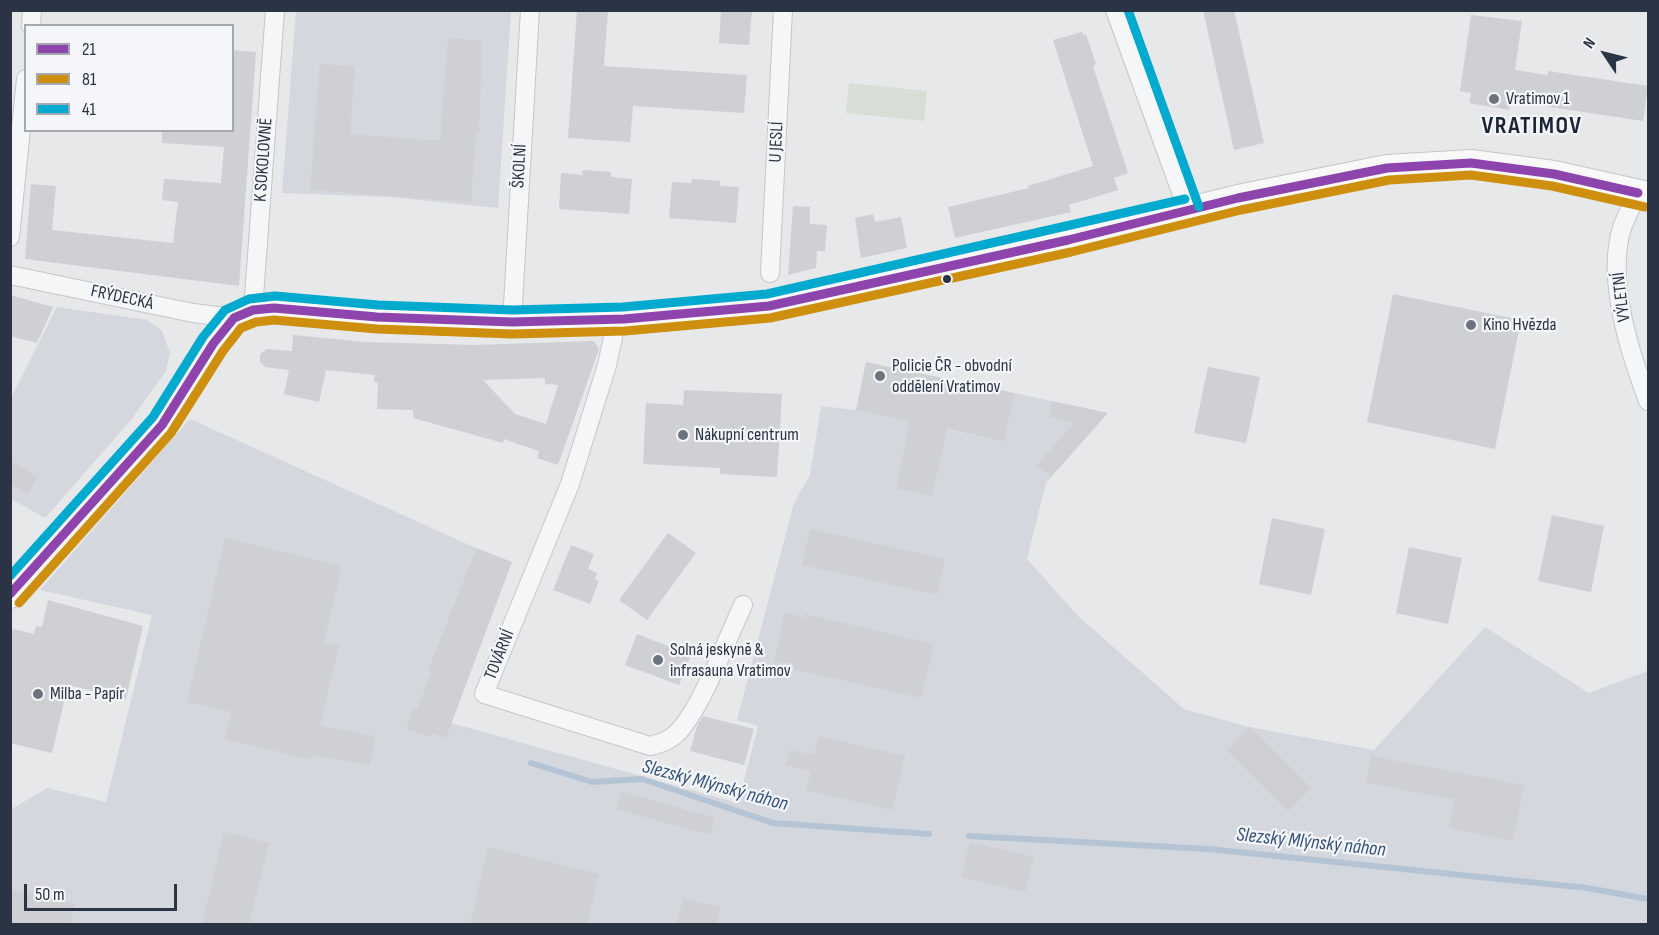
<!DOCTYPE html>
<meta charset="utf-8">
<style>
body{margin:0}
#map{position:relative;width:1659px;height:935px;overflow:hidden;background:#e6e8ea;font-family:"Sofia Sans Condensed",sans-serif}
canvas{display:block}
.frame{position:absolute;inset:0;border:12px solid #2b3445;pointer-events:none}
.legend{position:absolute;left:24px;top:24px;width:210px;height:108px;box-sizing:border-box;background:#f4f6f9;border:2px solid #a4a8b1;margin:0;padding:8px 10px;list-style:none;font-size:18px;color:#2b3445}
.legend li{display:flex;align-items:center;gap:12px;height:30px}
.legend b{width:30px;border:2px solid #a4a8b1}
.north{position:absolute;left:1575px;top:24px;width:60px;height:60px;-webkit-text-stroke:4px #f4f6f9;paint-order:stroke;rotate:305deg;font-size:16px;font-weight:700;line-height:24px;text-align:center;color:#2b3445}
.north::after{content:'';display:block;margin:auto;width:21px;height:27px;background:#2b3445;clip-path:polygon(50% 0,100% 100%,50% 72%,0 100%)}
.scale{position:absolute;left:24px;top:884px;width:153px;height:27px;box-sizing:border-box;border:3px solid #2b3445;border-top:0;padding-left:8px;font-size:18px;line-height:21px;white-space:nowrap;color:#2b3445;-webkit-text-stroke:4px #f4f6f9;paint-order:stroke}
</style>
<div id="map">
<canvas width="1659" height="935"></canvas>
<div class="frame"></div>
<ul class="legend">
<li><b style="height:8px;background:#8e44ad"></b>21</li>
<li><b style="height:8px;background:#ce8f0e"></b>81</li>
<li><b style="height:8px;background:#00a9ce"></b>41</li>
</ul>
<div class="north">N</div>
<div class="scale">50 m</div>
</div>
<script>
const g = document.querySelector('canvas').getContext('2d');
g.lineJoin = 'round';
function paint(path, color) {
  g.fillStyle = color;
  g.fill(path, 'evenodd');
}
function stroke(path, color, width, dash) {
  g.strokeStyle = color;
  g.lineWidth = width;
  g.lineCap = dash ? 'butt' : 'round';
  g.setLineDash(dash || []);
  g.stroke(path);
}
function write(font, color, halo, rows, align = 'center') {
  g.font = font + ' "Sofia Sans Condensed",sans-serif';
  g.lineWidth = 4.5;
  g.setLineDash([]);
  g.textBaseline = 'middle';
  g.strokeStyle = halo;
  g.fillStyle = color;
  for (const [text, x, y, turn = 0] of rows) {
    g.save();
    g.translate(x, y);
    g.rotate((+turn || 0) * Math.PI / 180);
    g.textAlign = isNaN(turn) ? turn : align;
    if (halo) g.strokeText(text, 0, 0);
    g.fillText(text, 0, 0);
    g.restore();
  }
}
const built = new Path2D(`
 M296 11H511L498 208 390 197 282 193Z
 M57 307 147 320 162 331 170 353 166 371 131 420 45 518 11 499 10 400Z
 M1015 393 1106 413 1046 483 1027 559 1079 617 1184 709 1249 727 1374 750 1485 627 1589 693 1648 671V924H11L10 810 47 788 106 802 152 615 40 590 190 419 476 548 427 670 431 672 417 709 413 708 406 729 429 738 432 733 451 723 738 803 758 726 737 720 794 503 810 475 821 406 856 410 1004 442Z`);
const green = new Path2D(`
 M849 83 927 91 924 121 846 113Z`);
const stream = new Path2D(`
 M531 763 592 782 642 779 773 823 929 834
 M969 836 1209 849 1587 888 1648 899`);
const building = new Path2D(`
 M577 10H608L604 66 747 75 744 113 633 106 630 142 568 138Z
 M721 10H752L749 45 719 43Z
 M1203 10H1234L1264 143 1234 150Z
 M1471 15 1522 21 1515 70 1548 75V71L1648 86 1643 121 1543 106 1544 103 1511 98 1509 110 1469 103 1471 93 1460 91Z
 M1082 32 1083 35 1086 34 1096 64 1093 66 1128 173 1114 178 1118 190 1069 205 1071 212 955 238 948 207 1029 188 1028 186 1093 166 1053 40Z
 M448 38 482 41 479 132 476 131 471 202 310 190 320 64 355 66 350 134 440 141Z
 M232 50 256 52 239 286 25 259 31 184 56 186 52 230 173 243 178 202 162 200 164 179 221 183 224 147 162 143V130H232Z
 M583 170 611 172V177L632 179 629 214 559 209 561 173 582 175Z
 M692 179 720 181V186L739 187 736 223 669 218 672 182 691 183Z
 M793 206 810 207V224L827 225 825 251H817L816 268 788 275Z
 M873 214 875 222 901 217 907 248 861 258 855 218Z
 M1393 294 1521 320 1495 449 1367 422Z
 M10 295 53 307 37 343 10 336Z
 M293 335 365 342 475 345 594 341 599 349 558 465 537 458 539 451 504 439 503 443 413 418V410L377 409 378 383 374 382 375 375 326 370 319 402 284 394 289 370 265 367 260 362V354L267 349 292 351ZM545 378V384L558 385 546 424 515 414 483 380Z
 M866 362 1015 393 1004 442 947 429 932 496 896 488 910 422 856 410Z
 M1208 367 1260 377 1246 443 1194 433Z
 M684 390 782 394 777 477 720 474V468L643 464 646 403 683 405Z
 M1052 401 1108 413 1051 477 1037 465 1074 423 1049 417Z
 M10 461 38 477 28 494 10 484Z
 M1552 515 1604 526 1591 592 1538 581Z
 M1272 518 1325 529 1311 595 1259 584Z
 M810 529 945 559 937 595 802 565Z
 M668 533 696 553 647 620 619 600Z
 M225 538 342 566 324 642 339 645 320 726 375 736 370 765 313 755 312 760 225 739 231 712 187 702Z
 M571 545 594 554 588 569 597 573 595 579 599 581 590 604 553 590Z
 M1409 547 1462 558 1448 624 1396 613Z
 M476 548 512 562 446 738 432 733 430 738 406 729 413 708 417 709 431 672 427 671Z
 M48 600 143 626 126 699 68 685 52 753 10 743V640L13 629 34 634 36 626 42 627Z
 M785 612 804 618 805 614 934 644 921 698 793 669 794 663 774 662Z
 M637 634 691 655 679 685 625 665Z
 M703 716 754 729 744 765 690 751 697 726Z
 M1250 727 1311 788 1288 811 1227 750Z
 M819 736 905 756 892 810 806 790 811 771 786 765 790 750 814 755Z
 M1371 756 1524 785 1513 841 1449 828 1454 799 1366 783Z
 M621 791 715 818 710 835 616 809Z
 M224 832 269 843 249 924H202Z
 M970 842 1034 857 1025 892 961 877Z
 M488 847 599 874 587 924H470Z
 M10 889 75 904 70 924H10Z
 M683 898 721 907 717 924H677Z`);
const minor = new Path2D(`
 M1115 10 1188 211
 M31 26 32 10
 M1638 193C1632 205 1625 218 1621 231 1607 283 1630 353 1648 401
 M10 237 26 79
 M770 273 783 10
 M10 275 193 313 234 318
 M253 310 275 10
 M617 319 607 365 570 484 484 694 650 746C662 743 671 740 679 731 702 706 727 639 743 605
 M512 322 530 10`);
const secondary = new Path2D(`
 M10 595 162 425 182 397 213 344 234 318 253 310 274 308 377 317 512 322 624 319 769 306 1068 240 1238 198 1387 168 1471 163 1554 174 1648 195`);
const bus1 = new Path2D(`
 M10 594 162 425 213 344 234 318 253 310 274 308 377 317 512 322 624 319 769 306 1068 240 1238 198 1387 168 1471 163 1554 174 1638 193`);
const bus2 = new Path2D(`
 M19 603 171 433 223 351 241 328 256 322 274 320 377 329 512 334 625 331 770 318 1071 252 1241 210 1389 180 1471 175 1552 186 1645 207`);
const bus3 = new Path2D(`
 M1128 10 1199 207
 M10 576 153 417 203 337 225 310 249 299 275 296 378 305 512 310 623 307 767 294 1185 199`);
const markers = [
 [1494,99,6,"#6c737f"],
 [947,279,5,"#2b3445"],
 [1471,325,6,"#6c737f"],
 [880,376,6,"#6c737f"],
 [683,435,6,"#6c737f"],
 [658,660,6,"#6c737f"],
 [38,694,6,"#6c737f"]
];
const poiNames = [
 ["Vratimov 1",1506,99],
 ["Kino Hvězda",1483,325],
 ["Policie ČR - obvodní",892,366],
 ["oddělení Vratimov",892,387],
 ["Nákupní centrum",695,435],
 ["Solná jeskyně &",670,650],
 ["infrasauna Vratimov",670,671],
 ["Milba - Papír",50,694]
];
const streetNames = [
 ["U JESLÍ",777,142,-87],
 ["K SOKOLOVNĚ",264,160,-86],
 ["ŠKOLNÍ",520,166,-87],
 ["VÝLETNÍ",1622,297,-97],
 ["FRÝDECKÁ",122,298,12],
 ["TOVÁRNÍ",500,655,-68]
];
const waterNames = [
 ["Slezský Mlýnský náhon",715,786,15],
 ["Slezský Mlýnský náhon",1311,843,6]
];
const districtNames = [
 ["VRATIMOV",1532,127]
];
paint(built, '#d4d7dd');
paint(green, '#d6ded6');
stroke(stream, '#b4c4d5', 6);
paint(building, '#ced0d3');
stroke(minor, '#c4c6c8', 20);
stroke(secondary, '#c4c6c8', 28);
stroke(minor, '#f5f6f7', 18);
stroke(secondary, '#f8f8f8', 26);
stroke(bus1, '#8e44ad', 9);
stroke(bus2, '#ce8f0e', 9);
stroke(bus3, '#00a9ce', 9);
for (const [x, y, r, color] of markers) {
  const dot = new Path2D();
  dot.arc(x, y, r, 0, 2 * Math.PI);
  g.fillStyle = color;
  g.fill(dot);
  stroke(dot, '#f4f6f9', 2);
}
write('18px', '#2b3445', '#f4f6f9', poiNames, 'left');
write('18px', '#2b3445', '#f4f6f9', streetNames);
write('italic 20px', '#34527a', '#f4f6f9', waterNames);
g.letterSpacing = '1.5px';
write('bold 24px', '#1d2536', '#f4f6f9', districtNames);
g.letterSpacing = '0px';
</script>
